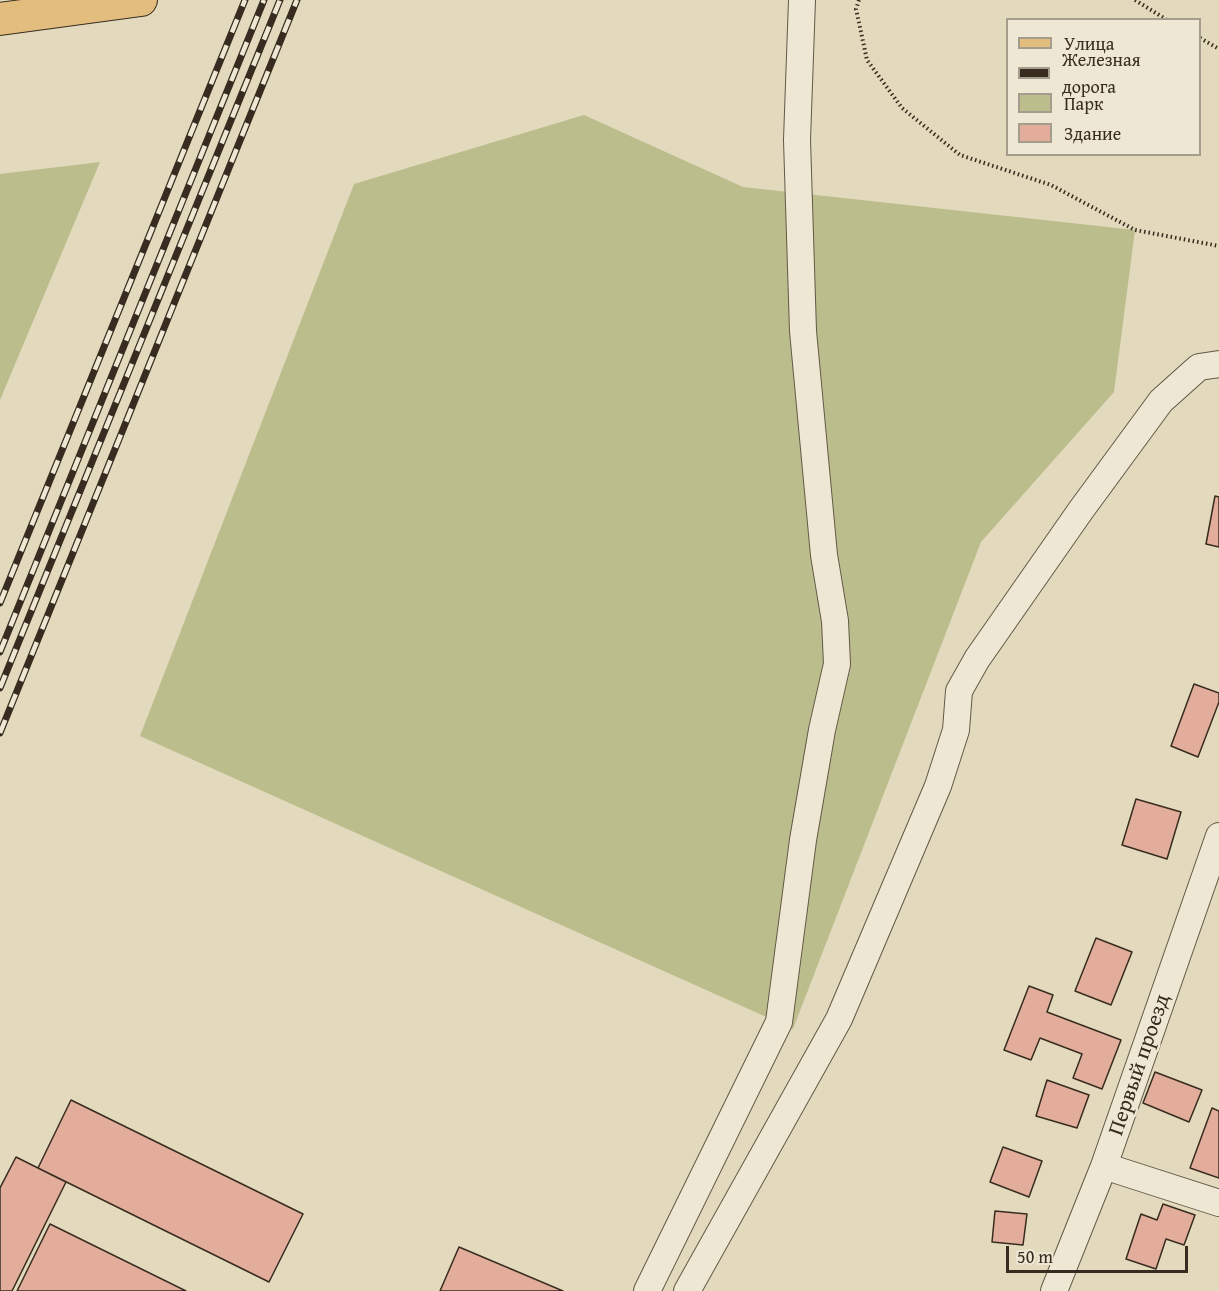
<!DOCTYPE html>
<meta charset="utf-8">
<style>
body{margin:0}
#map{position:relative;width:1219px;height:1291px;overflow:hidden;background:#e3dabd;font-family:"Gentium Book Plus",serif}
canvas{display:block}
.legend{position:absolute;left:1006px;top:18px;width:195px;height:138px;box-sizing:border-box;background:#ede7d4;border:2px solid #a49c8c;margin:0;padding:8px 10px;list-style:none;font-size:18px;color:#372c1f}
.legend li{display:flex;align-items:center;gap:12px;height:30px}
.legend b{width:30px;border:2px solid #a49c8c}
.scale{position:absolute;left:1006px;top:1246px;width:182px;height:27px;box-sizing:border-box;border:3px solid #372c1f;border-top:0;padding-left:8px;font-size:18px;line-height:21px;white-space:nowrap;color:#372c1f;-webkit-text-stroke:4px #ede7d4;paint-order:stroke}
</style>
<div id="map">
<canvas width="1219" height="1291"></canvas>
<ul class="legend">
<li><b style="height:8px;background:#e2bd7e"></b>Улица</li>
<li><b style="height:8px;background:#372c1f"></b>Железная дорога</li>
<li><b style="height:16px;background:#bbbd8c"></b>Парк</li>
<li><b style="height:16px;background:#e2ad9b"></b>Здание</li>
</ul>
<div class="scale">50 m</div>
</div>
<script>
const g = document.querySelector('canvas').getContext('2d');
g.lineJoin = 'round';
function paint(path, color) {
  g.fillStyle = color;
  g.fill(path, 'evenodd');
}
function stroke(path, color, width, dash) {
  g.strokeStyle = color;
  g.lineWidth = width;
  g.lineCap = dash ? 'butt' : 'round';
  g.setLineDash(dash || []);
  g.stroke(path);
}
function write(font, color, halo, rows, align = 'center') {
  g.font = font + ' "Gentium Book Plus",serif';
  g.lineWidth = 5;
  g.setLineDash([]);
  g.textBaseline = 'middle';
  g.strokeStyle = halo;
  g.fillStyle = color;
  for (const [text, x, y, turn = 0] of rows) {
    g.save();
    g.translate(x, y);
    g.rotate((+turn || 0) * Math.PI / 180);
    g.textAlign = isNaN(turn) ? turn : align;
    if (halo) g.strokeText(text, 0, 0);
    g.fillText(text, 0, 0);
    g.restore();
  }
}
const green = new Path2D(`
 M584 115 743 187 1135 230 1114 392 981 542 793 1029 140 736 354 184Z
 M100 162 0 400V174Z`);
const building = new Path2D(`
 M1215 496 1219 497V547L1206 544Z
 M1194 684 1219 693V702L1198 757 1171 746Z
 M1136 799 1181 812 1167 859 1122 845Z
 M1096 938 1132 952 1111 1005 1075 991Z
 M1029 986 1053 995 1047 1012 1121 1040 1102 1089 1073 1078 1082 1054 1040 1038 1031 1060 1004 1050Z
 M1155 1072 1202 1090 1189 1122 1143 1103Z
 M1047 1080 1089 1095 1077 1128 1036 1116Z
 M71 1100 303 1214 269 1282 38 1168Z
 M1212 1108 1219 1111V1178L1190 1168Z
 M1003 1147 1042 1161 1029 1197 990 1182Z
 M16 1157 66 1182 12 1291H0V1188Z
 M1163 1204 1195 1215 1184 1245 1166 1239 1156 1269 1126 1259 1141 1214 1157 1220Z
 M995 1211 1027 1214 1023 1245 992 1242Z
 M50 1224 186 1291H17Z
 M459 1247 563 1291H440Z`);
const path = new Path2D(`
 M859 0 856 9 867 60 902 108 960 155 1051 185 1135 230 1219 246
 M1135 0 1167 20
 M1200 38 1219 49`);
const minor = new Path2D(`
 M1104 1166 1219 1203
 M647 1291 779 1022 803 840 822 730 837 664 835 621 824 555 803 331 797 140 802 0
 M687 1291 839 1019 938 786 956 730 959 691 977 659 1081 510 1161 401 1199 367 1219 364
 M1054 1291 1104 1166 1219 836`);
const major = new Path2D(`
 M0 19 141 0`);
const rail = new Path2D(`
 M0 603 245 0
 M0 652 264 0
 M0 688 280 0
 M0 733 297 0`);
const streetNames = [
 ["Первый проезд",1140,1065,-71]
];
paint(green, '#bbbd8c');
paint(building, '#e2ad9b');
stroke(building, '#372c1f', 1.5);
stroke(minor, '#625846', 28);
stroke(major, '#372c1f', 34);
stroke(path, '#372c1f', 4, [1.5, 3]);
stroke(minor, '#ede7d4', 26);
stroke(major, '#e2bd7e', 32);
stroke(rail, '#372c1f', 7);
stroke(rail, '#ede7d4', 4.5, [14]);
write('22px', '#372c1f', '#ede7d4', streetNames);
</script>
